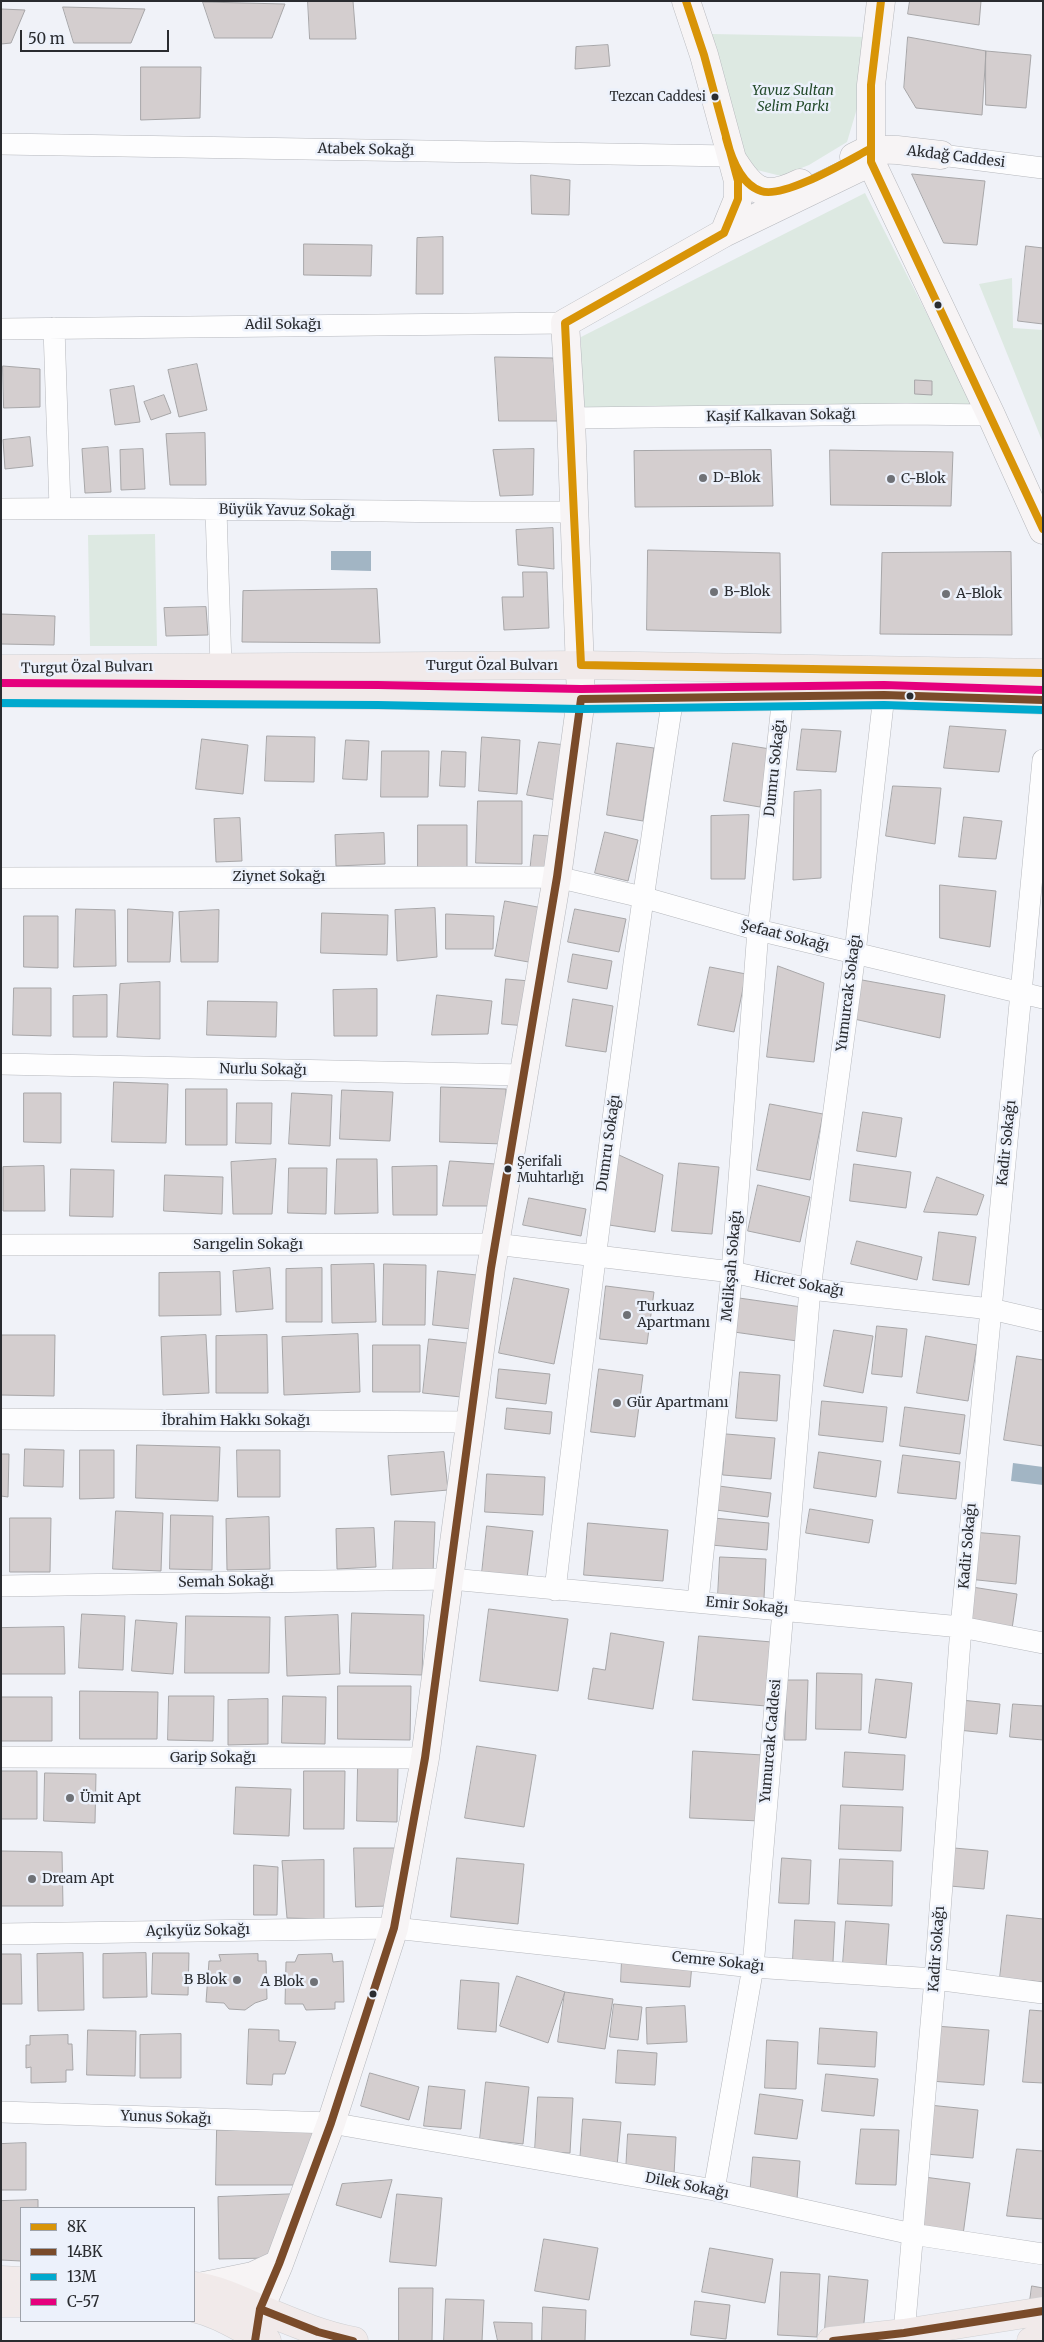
<!DOCTYPE html>
<meta charset="utf-8">
<style>
body{margin:0}
#map{position:relative;width:1044px;height:2342px;overflow:hidden;background:#f0f2f8;font-family:Merriweather,serif}
canvas{display:block}
.frame{position:absolute;inset:0;border:2px solid #2a2c30;pointer-events:none}
.legend{position:absolute;left:20px;top:2207px;width:175px;height:115px;box-sizing:border-box;background:#ecf1fb;border:1px solid #9ea2aa;margin:0;padding:6px 9px;list-style:none;font-size:15px;color:#2a2c30}
.legend li{display:flex;align-items:center;gap:10px;height:25px}
.legend b{width:25px;border:1px solid #9ea2aa}
.scale{position:absolute;left:20px;top:30px;width:149px;height:22px;box-sizing:border-box;border:2px solid #2a2c30;border-top:0;padding-left:6px;font-size:15px;line-height:18px;white-space:nowrap;color:#2a2c30;-webkit-text-stroke:4px #ecf1fb;paint-order:stroke}
</style>
<div id="map">
<canvas width="1044" height="2342"></canvas>
<div class="frame"></div>
<ul class="legend">
<li><b style="height:6px;background:#d89407"></b>8K</li>
<li><b style="height:6px;background:#7a4b2a"></b>14BK</li>
<li><b style="height:6px;background:#00a9ce"></b>13M</li>
<li><b style="height:6px;background:#e5007d"></b>C-57</li>
</ul>
<div class="scale">50 m</div>
</div>
<script>
const g = document.querySelector('canvas').getContext('2d');
g.lineJoin = 'round';
function paint(path, color) {
  g.fillStyle = color;
  g.fill(path, 'evenodd');
}
function stroke(path, color, width, dash) {
  g.strokeStyle = color;
  g.lineWidth = width;
  g.lineCap = dash ? 'butt' : 'round';
  g.setLineDash(dash || []);
  g.stroke(path);
}
function write(font, color, halo, rows, align = 'center') {
  g.font = font + ' Merriweather,serif';
  g.lineWidth = 5;
  g.setLineDash([]);
  g.textBaseline = 'middle';
  g.strokeStyle = halo;
  g.fillStyle = color;
  for (const [text, x, y, turn = 0] of rows) {
    g.save();
    g.translate(x, y);
    g.rotate((+turn || 0) * Math.PI / 180);
    g.textAlign = isNaN(turn) ? turn : align;
    if (halo) g.strokeText(text, 0, 0);
    g.fillText(text, 0, 0);
    g.restore();
  }
}
const green = new Path2D(`
 M712 34 870 37 861 95 847 142 809 165 781 176 753 169 740 144Z
 M865 193 976 410 581 412V337Z
 M1012 278 1013 328 1043 330V443L979 284Z
 M155 534 157 646H90L88 535Z`);
const water = new Path2D(`
 M331 551H371V571L331 570Z
 M1013 1463 1043 1467V1485L1011 1481Z`);
const building = new Path2D(`
 M308 1H353L356 39H310Z
 M910 1H981L979 25 908 14Z
 M203 2 285 4 272 38H215Z
 M63 7 145 9 131 43H74Z
 M1 9 25 10 11 43 1 44Z
 M908 37 986 51 982 115 916 108 904 88Z
 M608 45 610 66 575 69 576 47Z
 M986 51 1031 55 1026 108 986 105Z
 M141 67H201L200 118 141 120Z
 M912 174 985 181 977 245 944 243Z
 M531 175 570 180 569 215 532 214Z
 M443 237V294H416L417 238Z
 M304 244 372 245 371 276 304 275Z
 M1026 246 1043 248V324L1018 321Z
 M495 357 553 358 559 421H499Z
 M197 364 207 410 179 417 168 370Z
 M3 366 40 369V407L4 408Z
 M915 380 932 381V395L915 394Z
 M134 386 140 422 115 425 110 390Z
 M164 395 171 413 151 420 144 402Z
 M205 433 206 485H170L166 434Z
 M30 437 33 466 5 469 3 440Z
 M108 447 111 492 85 493 82 449Z
 M143 449 145 489 121 490 120 450Z
 M534 449 533 495 500 496 493 450Z
 M771 450 773 506 635 507 634 451Z
 M830 450 953 452 951 506 831 505Z
 M553 528 554 569 518 565 516 530Z
 M648 550 780 553 781 633 647 630Z
 M1011 552 1012 635 880 634 882 553Z
 M523 572H547L549 628 504 630 502 597H523Z
 M377 589 380 643 242 642 243 591Z
 M206 607 208 635 166 636 164 608Z
 M1 614 55 616 54 645 1 644Z
 M950 726 1006 730 999 772 944 768Z
 M802 729 841 731 836 772 797 770Z
 M267 736 315 737 314 782 265 781Z
 M482 737 520 740 517 794 479 791Z
 M202 739 248 745 243 794 196 789Z
 M346 740 369 741 367 780 343 779Z
 M539 742 566 745 557 800 527 795Z
 M617 743 654 748 643 821 607 815Z
 M733 743 770 749 760 807 724 801Z
 M382 751H429L428 797H381Z
 M442 751 466 752 465 787 440 786Z
 M893 786 941 788 935 844 886 836Z
 M821 790V878L793 880 794 792Z
 M478 801H522V864L476 863Z
 M749 815 745 879H711V816Z
 M964 817 1002 821 996 859 959 857Z
 M240 818 242 861 216 862 214 819Z
 M418 825H467V868L418 867Z
 M605 832 638 840 628 881 595 873Z
 M384 833 385 864 336 866 335 835Z
 M534 835 552 836 547 873 530 872Z
 M940 885 996 891 990 947 940 938Z
 M505 901 543 908 534 963 495 956Z
 M435 908 437 957 397 961 395 910Z
 M76 909 115 910 116 966 74 967Z
 M128 909 173 912 170 962H128Z
 M575 909 626 919 619 952 568 942Z
 M219 910 218 962H181L179 912Z
 M322 913 388 915 387 955 321 953Z
 M446 914 494 916 493 949H446Z
 M24 916H58V968L24 967Z
 M573 954 612 961 607 989 568 982Z
 M778 966 824 983 814 1062 767 1057Z
 M710 967 746 974 734 1032 698 1025Z
 M506 979 530 981 527 1026 502 1024Z
 M862 980 945 995 940 1038 854 1019Z
 M160 982V1039L117 1037 120 984Z
 M14 988H51V1036L13 1035Z
 M377 989V1036H334L333 990Z
 M107 995V1037H73V996Z
 M437 995 492 1001 488 1034 432 1035Z
 M573 999 613 1006 606 1052 566 1046Z
 M208 1001 277 1002 276 1037 207 1035Z
 M114 1082 168 1084 166 1143 112 1142Z
 M441 1087 506 1089 504 1144 440 1142Z
 M186 1089H227V1145H186Z
 M342 1090 393 1092 390 1141 340 1139Z
 M24 1093H61V1143L24 1142Z
 M292 1093 332 1095 330 1146 289 1144Z
 M237 1103H272L271 1144 236 1143Z
 M770 1104 823 1114 810 1180 757 1170Z
 M863 1112 902 1118 896 1157 857 1151Z
 M619 1155 663 1175 655 1232 609 1225Z
 M276 1159 272 1214H233L231 1162Z
 M337 1159H377L378 1213 335 1214Z
 M450 1161 496 1164 493 1206H443Z
 M679 1163 719 1167 712 1234 672 1231Z
 M854 1164 911 1172 906 1208 850 1201Z
 M44 1166 45 1211H3V1167Z
 M437 1166V1215H393L392 1167Z
 M289 1168H327L326 1214 288 1213Z
 M71 1169 114 1170 113 1217 70 1216Z
 M165 1175 223 1177 222 1214 164 1211Z
 M937 1177 984 1195 977 1215 924 1212Z
 M758 1185 810 1197 800 1242 748 1231Z
 M529 1198 586 1209 581 1236 523 1225Z
 M939 1232 976 1237 969 1285 933 1280Z
 M857 1241 922 1257 917 1280 851 1264Z
 M374 1264 376 1322 332 1323 331 1265Z
 M384 1264 426 1265 425 1325H383Z
 M270 1268 273 1309 236 1312 233 1271Z
 M322 1268V1322H286V1269Z
 M438 1271 477 1275 472 1329 433 1325Z
 M220 1272 221 1315 159 1316V1273Z
 M514 1278 569 1289 554 1364 499 1353Z
 M606 1286 654 1292 647 1344 600 1339Z
 M739 1298 802 1307 797 1341 734 1332Z
 M877 1326 907 1329 902 1377 872 1374Z
 M834 1330 873 1336 863 1393 824 1386Z
 M358 1334 360 1392 284 1395 282 1337Z
 M2 1335H55L54 1396 1 1395Z
 M206 1335 209 1393 163 1395 161 1337Z
 M267 1335 268 1393H216V1336Z
 M926 1336 977 1345 968 1401 917 1393Z
 M429 1339 467 1343 461 1397 423 1393Z
 M373 1345H420V1392H373Z
 M1017 1356 1043 1360V1446L1004 1440Z
 M499 1369 550 1374 546 1404 496 1398Z
 M599 1369 643 1375 635 1437 591 1432Z
 M740 1372 780 1375 777 1421 736 1418Z
 M822 1401 887 1407 883 1442 819 1435Z
 M905 1407 965 1415 960 1454 900 1446Z
 M507 1408 552 1412 550 1434 505 1429Z
 M726 1434 775 1438 771 1479 723 1475Z
 M137 1445 220 1447 218 1501 136 1498Z
 M25 1449 64 1450 63 1487 24 1486Z
 M80 1450H114V1498L80 1499Z
 M237 1450H280V1497H238Z
 M444 1452 448 1490 391 1495 388 1456Z
 M819 1452 881 1461 876 1497 814 1488Z
 M1 1454H9L8 1497 1 1496Z
 M903 1455 960 1462 956 1499 898 1493Z
 M487 1474 545 1477 543 1515 485 1512Z
 M719 1486 771 1493 768 1517 716 1510Z
 M810 1509 873 1520 869 1543 806 1533Z
 M116 1511 163 1513 161 1571 113 1569Z
 M171 1515 213 1516 212 1570 170 1569Z
 M269 1517 270 1569 227 1570 226 1519Z
 M10 1518H51L50 1572H10Z
 M713 1518 769 1523 767 1550 711 1545Z
 M395 1521 435 1522 433 1573 393 1571Z
 M588 1523 668 1530 663 1581 584 1575Z
 M487 1526 533 1531 527 1578 482 1573Z
 M374 1528 376 1567 337 1569 336 1529Z
 M972 1532 1020 1536 1016 1584 968 1579Z
 M720 1557 766 1559 764 1598 718 1596Z
 M972 1587 1017 1594 1012 1629 966 1623Z
 M489 1609 568 1619 558 1691 480 1681Z
 M352 1613 424 1615 422 1675 350 1673Z
 M82 1614 125 1616 123 1670 79 1668Z
 M338 1615 340 1674 287 1676 285 1617Z
 M186 1616 270 1617 269 1673H185Z
 M136 1620 177 1623 173 1674 132 1671Z
 M64 1627 65 1674H1V1628Z
 M611 1633 664 1642 653 1709 588 1699 593 1668 605 1670Z
 M699 1636 772 1642 766 1706 693 1700Z
 M817 1673 862 1674 861 1730 816 1729Z
 M876 1679 912 1683 906 1738 869 1733Z
 M787 1680H808L806 1740H785Z
 M338 1686H411L410 1740 338 1739Z
 M80 1691 158 1692 157 1739H80Z
 M169 1696H214L213 1741 168 1740Z
 M283 1696 326 1697 325 1744 282 1743Z
 M1 1697H52V1741H1Z
 M268 1699V1744L228 1745V1700Z
 M961 1700 1000 1704 997 1734 958 1730Z
 M1013 1704 1043 1706V1740L1010 1737Z
 M477 1746 536 1755 524 1827 465 1818Z
 M693 1751 763 1755 760 1821 690 1818Z
 M845 1752 905 1755 903 1790 843 1787Z
 M358 1765 398 1766 397 1822 357 1821Z
 M1 1771H37V1819H1Z
 M304 1771H345L344 1829H304Z
 M45 1773 96 1774 95 1823 44 1821Z
 M236 1787 291 1789 289 1836 234 1834Z
 M841 1805 903 1807 901 1851 839 1849Z
 M354 1848H398L388 1906 356 1907Z
 M954 1848 988 1851 984 1889 950 1886Z
 M1 1851 62 1852 63 1906H1Z
 M457 1858 524 1864 518 1924 451 1917Z
 M782 1858 811 1860 809 1904 779 1903Z
 M840 1859 893 1861 892 1906 838 1904Z
 M324 1860V1919L287 1918 282 1861Z
 M254 1865 278 1867 277 1915H254Z
 M1007 1915 1043 1919V1982L1000 1978Z
 M795 1920 835 1922 833 1962 793 1960Z
 M846 1921 889 1924 886 1967 843 1964Z
 M83 1953 84 2010 38 2011 37 1954Z
 M146 1953 147 1997 103 1998V1954Z
 M153 1953H189L188 1995 152 1994Z
 M1 1954H21L22 2004H1Z
 M258 1954V1961H266L267 1999 255 2003 245 2010 229 2009 224 2003 206 2002 209 1961H221L219 1955Z
 M332 1954 333 1962 343 1961 344 2002H335V2009L306 2010 303 2004H285L286 1962H295L298 1955Z
 M622 1959 692 1964 690 1987 621 1982Z
 M517 1976 565 1992 548 2043 500 2026Z
 M461 1980 499 1983 496 2032 458 2029Z
 M565 1992 613 1999 605 2049 558 2042Z
 M614 2004 642 2007 638 2040 610 2037Z
 M685 2006 687 2042 647 2044 646 2008Z
 M1030 2010 1043 2011V2083L1023 2082Z
 M935 2026 989 2030 984 2085 930 2081Z
 M820 2028 877 2032 875 2067 818 2064Z
 M249 2029 279 2030V2041L296 2042 285 2074H273L272 2085 247 2084Z
 M88 2030 136 2031 135 2076 87 2075Z
 M181 2034V2078H140V2035Z
 M68 2035V2044H72L73 2070H66V2082L31 2083V2067L26 2068V2045H30V2036Z
 M767 2040 798 2042 796 2089 765 2088Z
 M618 2050 657 2053 655 2085 616 2083Z
 M370 2073 419 2087 409 2120 361 2106Z
 M826 2074 878 2079 874 2116 822 2111Z
 M486 2082 529 2087 523 2144 480 2139Z
 M429 2086 465 2090 461 2129 424 2126Z
 M760 2094 803 2100 797 2139 755 2134Z
 M538 2097 573 2098 570 2153 535 2151Z
 M929 2105 978 2110 973 2158 925 2154Z
 M583 2119 621 2122 617 2166 580 2163Z
 M861 2129 899 2130 896 2185 856 2184Z
 M217 2130 320 2132 294 2185H216Z
 M628 2134 676 2137 674 2175 626 2172Z
 M26 2143V2190H1V2144Z
 M1017 2149 1043 2151V2219L1007 2216Z
 M753 2157 800 2161 797 2199 750 2196Z
 M924 2177 970 2183 963 2235 917 2229Z
 M392 2180 381 2218 336 2205 342 2184Z
 M298 2194 269 2258 219 2259 218 2197Z
 M397 2194 442 2198 436 2266 390 2262Z
 M38 2200V2208H21V2261L1 2260V2201Z
 M544 2239 598 2248 589 2300 535 2291Z
 M710 2248 773 2259 765 2303 702 2292Z
 M781 2272 820 2274 817 2337 778 2335Z
 M829 2276 868 2280 863 2333 825 2330Z
 M1032 2286 1043 2288V2303L1030 2301Z
 M399 2288H433L432 2341H399Z
 M446 2299 484 2300 482 2341H444Z
 M695 2301 730 2305 726 2339 691 2335Z
 M543 2307 586 2310 585 2341H542Z
 M494 2322 532 2323V2341H498Z`);
const street = new Path2D(`
 M1 144 731 156
 M941 155 1043 168
 M54 328 60 508
 M1 329 565 323
 M571 418 906 414 991 415
 M1 509C192 506 382 513 573 512
 M216 510 221 666
 M1 878 557 877 642 897 758 930 1043 998
 M1 1064 524 1075
 M1 1245 495 1244 732 1272 810 1289 991 1309 1043 1321
 M1 1419 471 1422
 M1 1586 451 1579 961 1627 1043 1643
 M555 1590C590 1292 627 994 673 697
 M698 1601 732 1272 758 930 783 695
 M1 1757 425 1758
 M1 1934 394 1928 753 1967 935 1979 1043 1993
 M1 2112 331 2123 714 2190 912 2234 1043 2254
 M714 2190 753 1967 810 1289 855 953 884 695
 M904 2333 935 1979 961 1627 1043 760`);
const secondary = new Path2D(`
 M686 1 704 55 738 181V199L724 233
 M881 1 871 85V162L991 415 1043 530
 M854 157 870 149 897 150 941 155
 M734 162C754 193 765 200 800 183
 M199 2287 253 2276 279 2264
 M256 2332 260 2309 279 2264 331 2123 394 1928 425 1758 491 1268 557 877 581 699 571 418 565 323 724 233 871 162`);
const primary = new Path2D(`
 M1 669 581 665 1043 673
 M1 693 378 695 581 699 884 695 1043 700
 M1 2280 21 2281
 M194 2286C218 2289 241 2300 263 2310 292 2322 322 2335 354 2341
 M1 2303H21
 M194 2308C221 2314 242 2330 267 2341
 M831 2341 904 2333 1043 2311
 M1031 2341 1043 2339`);
const bus1 = new Path2D(`
 M686 1 704 55 738 181V199L724 233 565 323 581 665 1043 673
 M881 1 871 85V162L1043 529
 M726 138C731 157 740 184 761 191 784 199 847 161 870 149`);
const bus2 = new Path2D(`
 M260 2309 318 2332 353 2341
 M255 2341 260 2309 279 2264 331 2123 394 1928 425 1758 491 1268 557 877 581 699 884 695 1043 700
 M833 2341 904 2333 1043 2311`);
const bus3 = new Path2D(`
 M1 703 378 705 581 709 884 705 1043 710`);
const bus4 = new Path2D(`
 M1 683 378 685 581 689 884 685 1043 690`);
const markers = [
 [715,97,4.5,"#2a2c30"],
 [938,305,4.5,"#2a2c30"],
 [703,478,5,"#6f7176"],
 [891,479,5,"#6f7176"],
 [714,592,5,"#6f7176"],
 [946,594,5,"#6f7176"],
 [910,696,4.5,"#2a2c30"],
 [508,1169,4.5,"#2a2c30"],
 [627,1315,5,"#6f7176"],
 [617,1403,5,"#6f7176"],
 [70,1798,5,"#6f7176"],
 [32,1879,5,"#6f7176"],
 [237,1980,5,"#6f7176"],
 [314,1982,5,"#6f7176"],
 [373,1994,4.5,"#2a2c30"]
];
const busNames = [
 ["Tezcan Caddesi",706,97],
 ["Şerifali",517,1162,"left"],
 ["Muhtarlığı",517,1178,"left"]
];
const parkNames = [
 ["Yavuz Sultan",793,91],
 ["Selim Parkı",793,107]
];
const streetNames = [
 ["Atabek Sokağı",366,150,1],
 ["Akdağ Caddesi",956,157,7],
 ["Adil Sokağı",283,325],
 ["Kaşif Kalkavan Sokağı",781,416,-1],
 ["Büyük Yavuz Sokağı",287,511,1],
 ["Turgut Özal Bulvarı",492,666],
 ["Turgut Özal Bulvarı",87,668,-1],
 ["Dumru Sokağı",775,768,-84],
 ["Ziynet Sokağı",279,877],
 ["Şefaat Sokağı",785,936,14],
 ["Yumurcak Sokağı",849,993,-83],
 ["Nurlu Sokağı",263,1070,1],
 ["Dumru Sokağı",609,1143,-82],
 ["Kadir Sokağı",1007,1143,-84],
 ["Sarıgelin Sokağı",248,1245],
 ["Melikşah Sokağı",732,1266,-85],
 ["Hicret Sokağı",799,1284,10],
 ["İbrahim Hakkı Sokağı",236,1421],
 ["Kadir Sokağı",968,1546,-85],
 ["Semah Sokağı",226,1582,-1],
 ["Emir Sokağı",747,1606,5],
 ["Yumurcak Caddesi",771,1741,-85],
 ["Garip Sokağı",213,1758],
 ["Açıkyüz Sokağı",198,1931,-1],
 ["Kadir Sokağı",937,1949,-86],
 ["Cemre Sokağı",718,1962,6],
 ["Yunus Sokağı",166,2118,2],
 ["Dilek Sokağı",687,2186,11]
];
const poiNames = [
 ["D-Blok",713,478],
 ["C-Blok",901,479],
 ["B-Blok",724,592],
 ["A-Blok",956,594],
 ["Turkuaz",637,1307],
 ["Apartmanı",637,1323],
 ["Gür Apartmanı",627,1403],
 ["Ümit Apt",80,1798],
 ["Dream Apt",42,1879],
 ["B Blok",227,1980,"right"],
 ["A Blok",304,1982,"right"]
];
paint(green, '#dde9e2');
paint(water, '#a2b5c4');
paint(building, '#d4cecf');
stroke(building, '#a7a6a8', 1);
stroke(street, '#b6b8bd', 22);
stroke(secondary, '#b6b8bd', 29);
stroke(primary, '#cfd0d3', 29);
stroke(street, '#fdfdfe', 21);
stroke(secondary, '#f7f4f5', 28);
stroke(primary, '#f1eaea', 28);
stroke(bus1, '#d89407', 8);
stroke(bus2, '#7a4b2a', 8);
stroke(bus3, '#00a9ce', 8);
stroke(bus4, '#e5007d', 8);
for (const [x, y, r, color] of markers) {
  const dot = new Path2D();
  dot.arc(x, y, r, 0, 2 * Math.PI);
  g.fillStyle = color;
  g.fill(dot);
  stroke(dot, '#ecf1fb', 2);
}
write('13px', '#2a2c30', '#ecf1fb', busNames, 'right');
write('italic 14px', '#254c2c', '#ecf1fb', parkNames);
write('14px', '#2a2c30', '#ecf1fb', streetNames);
write('14px', '#2a2c30', '#ecf1fb', poiNames, 'left');
</script>
